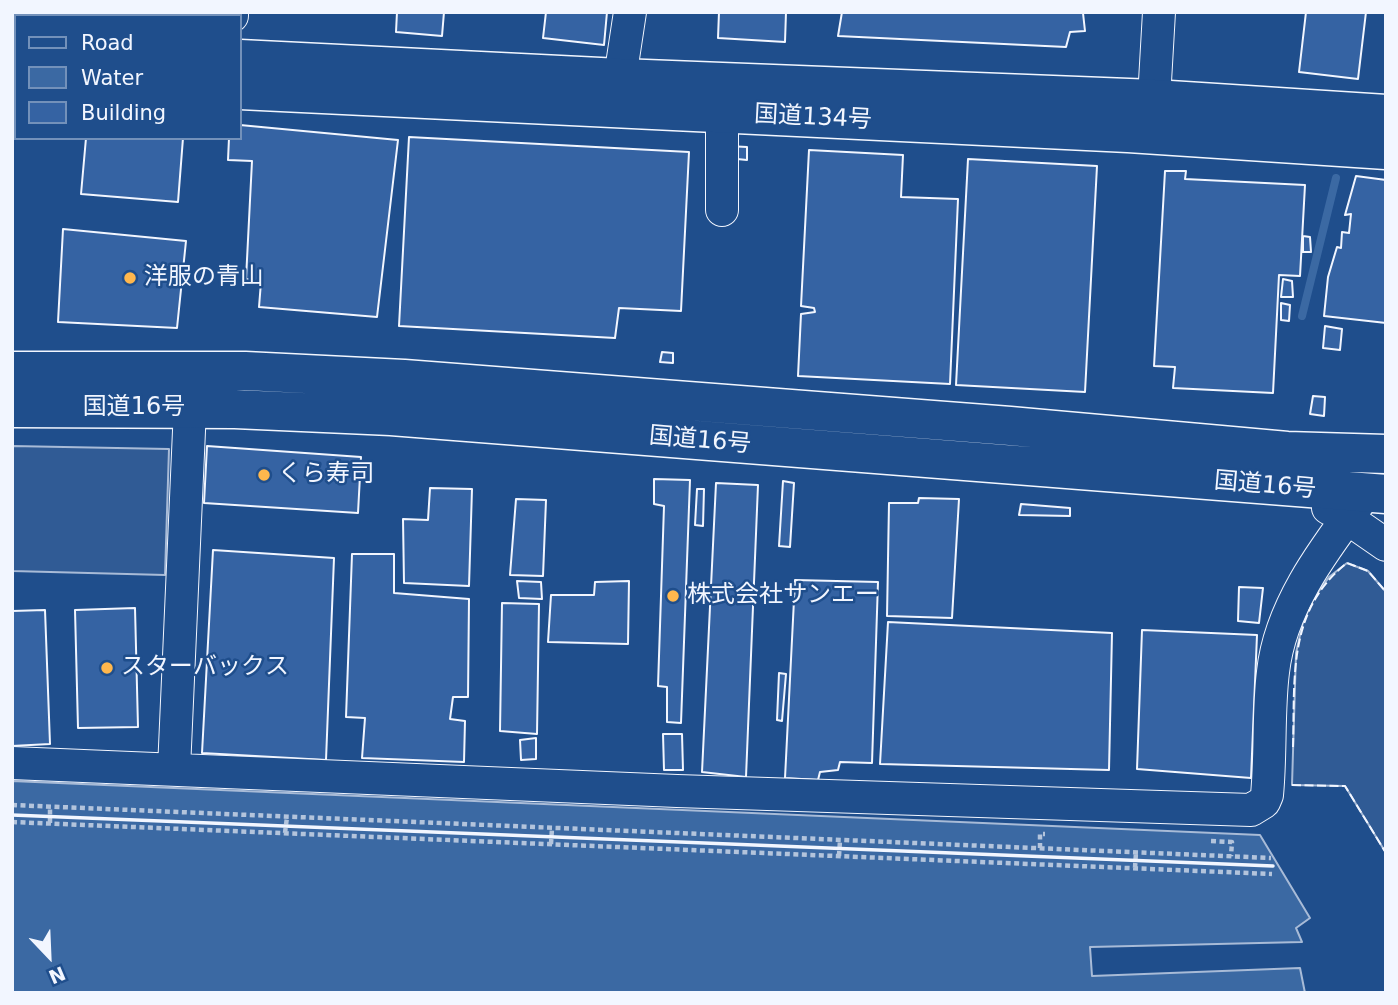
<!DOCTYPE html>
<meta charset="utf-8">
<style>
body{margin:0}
#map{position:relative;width:1398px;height:1005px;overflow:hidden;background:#1f4e8c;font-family:"DejaVu Sans",sans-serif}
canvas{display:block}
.frame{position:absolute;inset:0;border:14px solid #f2f6ff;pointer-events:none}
.legend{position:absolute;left:14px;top:14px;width:228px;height:126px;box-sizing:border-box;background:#1f4e8c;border:2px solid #7391ba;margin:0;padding:9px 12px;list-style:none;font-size:21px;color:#f2f6ff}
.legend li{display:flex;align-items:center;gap:14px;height:35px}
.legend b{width:35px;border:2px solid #7391ba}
.north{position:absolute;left:14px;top:921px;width:70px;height:70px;-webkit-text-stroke:5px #1f4e8c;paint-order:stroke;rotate:157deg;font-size:19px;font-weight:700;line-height:28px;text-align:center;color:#f2f6ff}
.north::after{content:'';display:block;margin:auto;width:24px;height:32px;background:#f2f6ff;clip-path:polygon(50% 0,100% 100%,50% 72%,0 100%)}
</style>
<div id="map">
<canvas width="1398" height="1005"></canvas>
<div class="frame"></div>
<ul class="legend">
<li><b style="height:9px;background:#1f4e8c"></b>Road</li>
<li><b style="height:19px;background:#3b69a3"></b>Water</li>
<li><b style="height:19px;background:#3563a3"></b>Building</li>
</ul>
<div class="north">N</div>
</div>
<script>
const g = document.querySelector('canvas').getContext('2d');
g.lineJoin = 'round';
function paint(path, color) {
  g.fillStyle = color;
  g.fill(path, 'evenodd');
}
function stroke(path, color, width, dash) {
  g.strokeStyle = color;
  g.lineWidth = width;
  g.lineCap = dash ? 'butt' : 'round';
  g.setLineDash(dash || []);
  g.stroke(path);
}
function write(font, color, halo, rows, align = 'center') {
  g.font = font + ' "DejaVu Sans","Noto Sans JP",sans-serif';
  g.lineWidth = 5;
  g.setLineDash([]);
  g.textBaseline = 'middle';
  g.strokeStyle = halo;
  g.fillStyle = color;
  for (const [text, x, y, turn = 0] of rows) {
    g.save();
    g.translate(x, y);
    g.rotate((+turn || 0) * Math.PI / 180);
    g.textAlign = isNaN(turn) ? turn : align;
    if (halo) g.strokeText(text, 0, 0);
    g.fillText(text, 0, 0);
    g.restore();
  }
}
const parking = new Path2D(`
 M12 446 169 449 165 575 12 571Z
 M1347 563 1368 571 1386 592V853L1345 786 1292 785 1296 653 1303 622 1314 598 1329 577Z`);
const water = new Path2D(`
 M12 781 1260 835 1310 918 1296 928 1302 942 1090 947 1092 976 1300 968 1305 993H12Z`);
const stream = new Path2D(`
 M1302 316 1336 178`);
const building = new Path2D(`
 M397 12H444L442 36 396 32Z
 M546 12H607L604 45 543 38Z
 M719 12H786L785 42 718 38Z
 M842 12H1077L1083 13 1085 31 1070 32 1066 47 838 36Z
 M1306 12H1366L1358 79 1299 72Z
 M240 125 398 140 377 317 259 307 261 282 246 279 252 161 228 160 229 138H240Z
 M409 137 689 152 681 311 619 308 615 338 399 326Z
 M86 138H183L178 202 81 194Z
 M728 146 747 147V160L727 158Z
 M809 150 903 155 901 197 958 199 950 384 798 376 801 314 815 312 814 308 801 306Z
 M968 159 1097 166 1085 392 956 385Z
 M1165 171H1186L1185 179 1305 185 1300 276 1279 275 1273 393 1173 388 1175 367 1154 366Z
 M1356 176 1386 180V323L1324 316 1328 277 1337 247 1341 248 1342 232 1349 233 1351 214 1345 215Z
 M63 229 186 241 177 328 58 322Z
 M1303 236 1310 237 1311 252H1303Z
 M1283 279 1292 281 1293 297H1281Z
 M1281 303 1290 305 1289 321 1281 320Z
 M1325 326 1342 329 1340 350 1323 348Z
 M662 352 673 353V363L660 362Z
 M1313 396 1325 397 1324 416 1310 414Z
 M207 446 361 457 358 513 204 503Z
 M654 479 690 480 681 723 667 722V687L658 686 664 506 654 504Z
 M783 481 794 483 790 547 779 546Z
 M716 483 758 485 746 777 702 772Z
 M430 488 472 489 469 586 404 583 403 519 428 520Z
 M697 489H704L703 526 695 525Z
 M919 498 959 499 952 618 887 616 889 503H918Z
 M516 499 546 500 543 576 510 575Z
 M1021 504 1070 508V516L1019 515Z
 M213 550 334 558 326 760 202 753Z
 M352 554H394V593L469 599 468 697H453L450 719 465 721 464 762 362 758 365 718 346 717Z
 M795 580 878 582 872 763 840 762 838 770 820 772 818 780 785 778Z
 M517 581 541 582 542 599 519 598Z
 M629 581 628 644 548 642 551 595H594L595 582Z
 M1239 587 1263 588 1259 623 1238 621Z
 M502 603 539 604 537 734 500 731Z
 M135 608 138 727 78 728 75 610Z
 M45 610 50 744 12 746V611Z
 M888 622 1112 633 1109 770 880 764Z
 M1142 630 1257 635 1251 778 1137 769Z
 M779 673 786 674 782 721 777 720Z
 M663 734H682L683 770H664Z
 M536 738V759L521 760 520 740Z`);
const path = new Path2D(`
 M12 805 1271 858
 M12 822 1272 874
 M50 823V807
 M285 833 287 817
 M1211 841 1232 842 1231 856
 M551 844 552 828
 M1040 848V834H1045
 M839 856 840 840
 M1135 868 1136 852`);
const minor = new Path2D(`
 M72 16 73 12
 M232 16V12
 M620 78 630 12
 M722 90V210
 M1154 99 1159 12
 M1328 508 1347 518 1386 545
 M12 763 677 791 1251 810 1264 802 1267 795C1271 754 1268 712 1273 672 1280 606 1325 548 1363 497
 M174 769 190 408`);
const highway = new Path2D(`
 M12 40H16
 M240 59 620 78 1154 99 1386 114
 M12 69H16
 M240 90 1128 133 1386 150
 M12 371H245L404 379 1010 426 1287 451 1386 454
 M12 408 235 409 391 416 1386 494`);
const fence = new Path2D(`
 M1293 747C1295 678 1287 610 1347 563L1368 571 1386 592
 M1292 785 1345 786 1386 853`);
const wall = new Path2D(`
 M12 815 1273 866`);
const markers = [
 [130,278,7,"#ffb74d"],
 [264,475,7,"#ffb74d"],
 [673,596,7,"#ffb74d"],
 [107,668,7,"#ffb74d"]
];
const streetNames = [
 ["国道134号",813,118,3],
 ["国道16号",134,408],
 ["国道16号",700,441,5],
 ["国道16号",1265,486,5]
];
const poiNames = [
 ["洋服の青山",144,278],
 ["くら寿司",278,475],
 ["株式会社サンエー",687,596],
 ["スターバックス",121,668]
];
paint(parking, '#305b95');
stroke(parking, '#a8bbd7', 2);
paint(water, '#3b69a3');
stroke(water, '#a8bbd7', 2);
stroke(stream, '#3b69a3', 8);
paint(building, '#3563a3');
stroke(building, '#f2f6ff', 2);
stroke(minor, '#f2f6ff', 34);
stroke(highway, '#f2f6ff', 41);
stroke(path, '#b3c4dc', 4.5, [5, 3.5]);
stroke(minor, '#1f4e8c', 32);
stroke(highway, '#1f4e8c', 38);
stroke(fence, '#f2f6ff', 2, [9, 3.5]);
stroke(wall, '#f2f6ff', 3.5);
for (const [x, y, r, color] of markers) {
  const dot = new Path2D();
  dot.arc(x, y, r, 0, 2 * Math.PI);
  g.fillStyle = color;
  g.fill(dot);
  stroke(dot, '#1f4e8c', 2.5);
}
write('24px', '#f2f6ff', '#1f4e8c', streetNames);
write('24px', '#f2f6ff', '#1f4e8c', poiNames, 'left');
</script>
